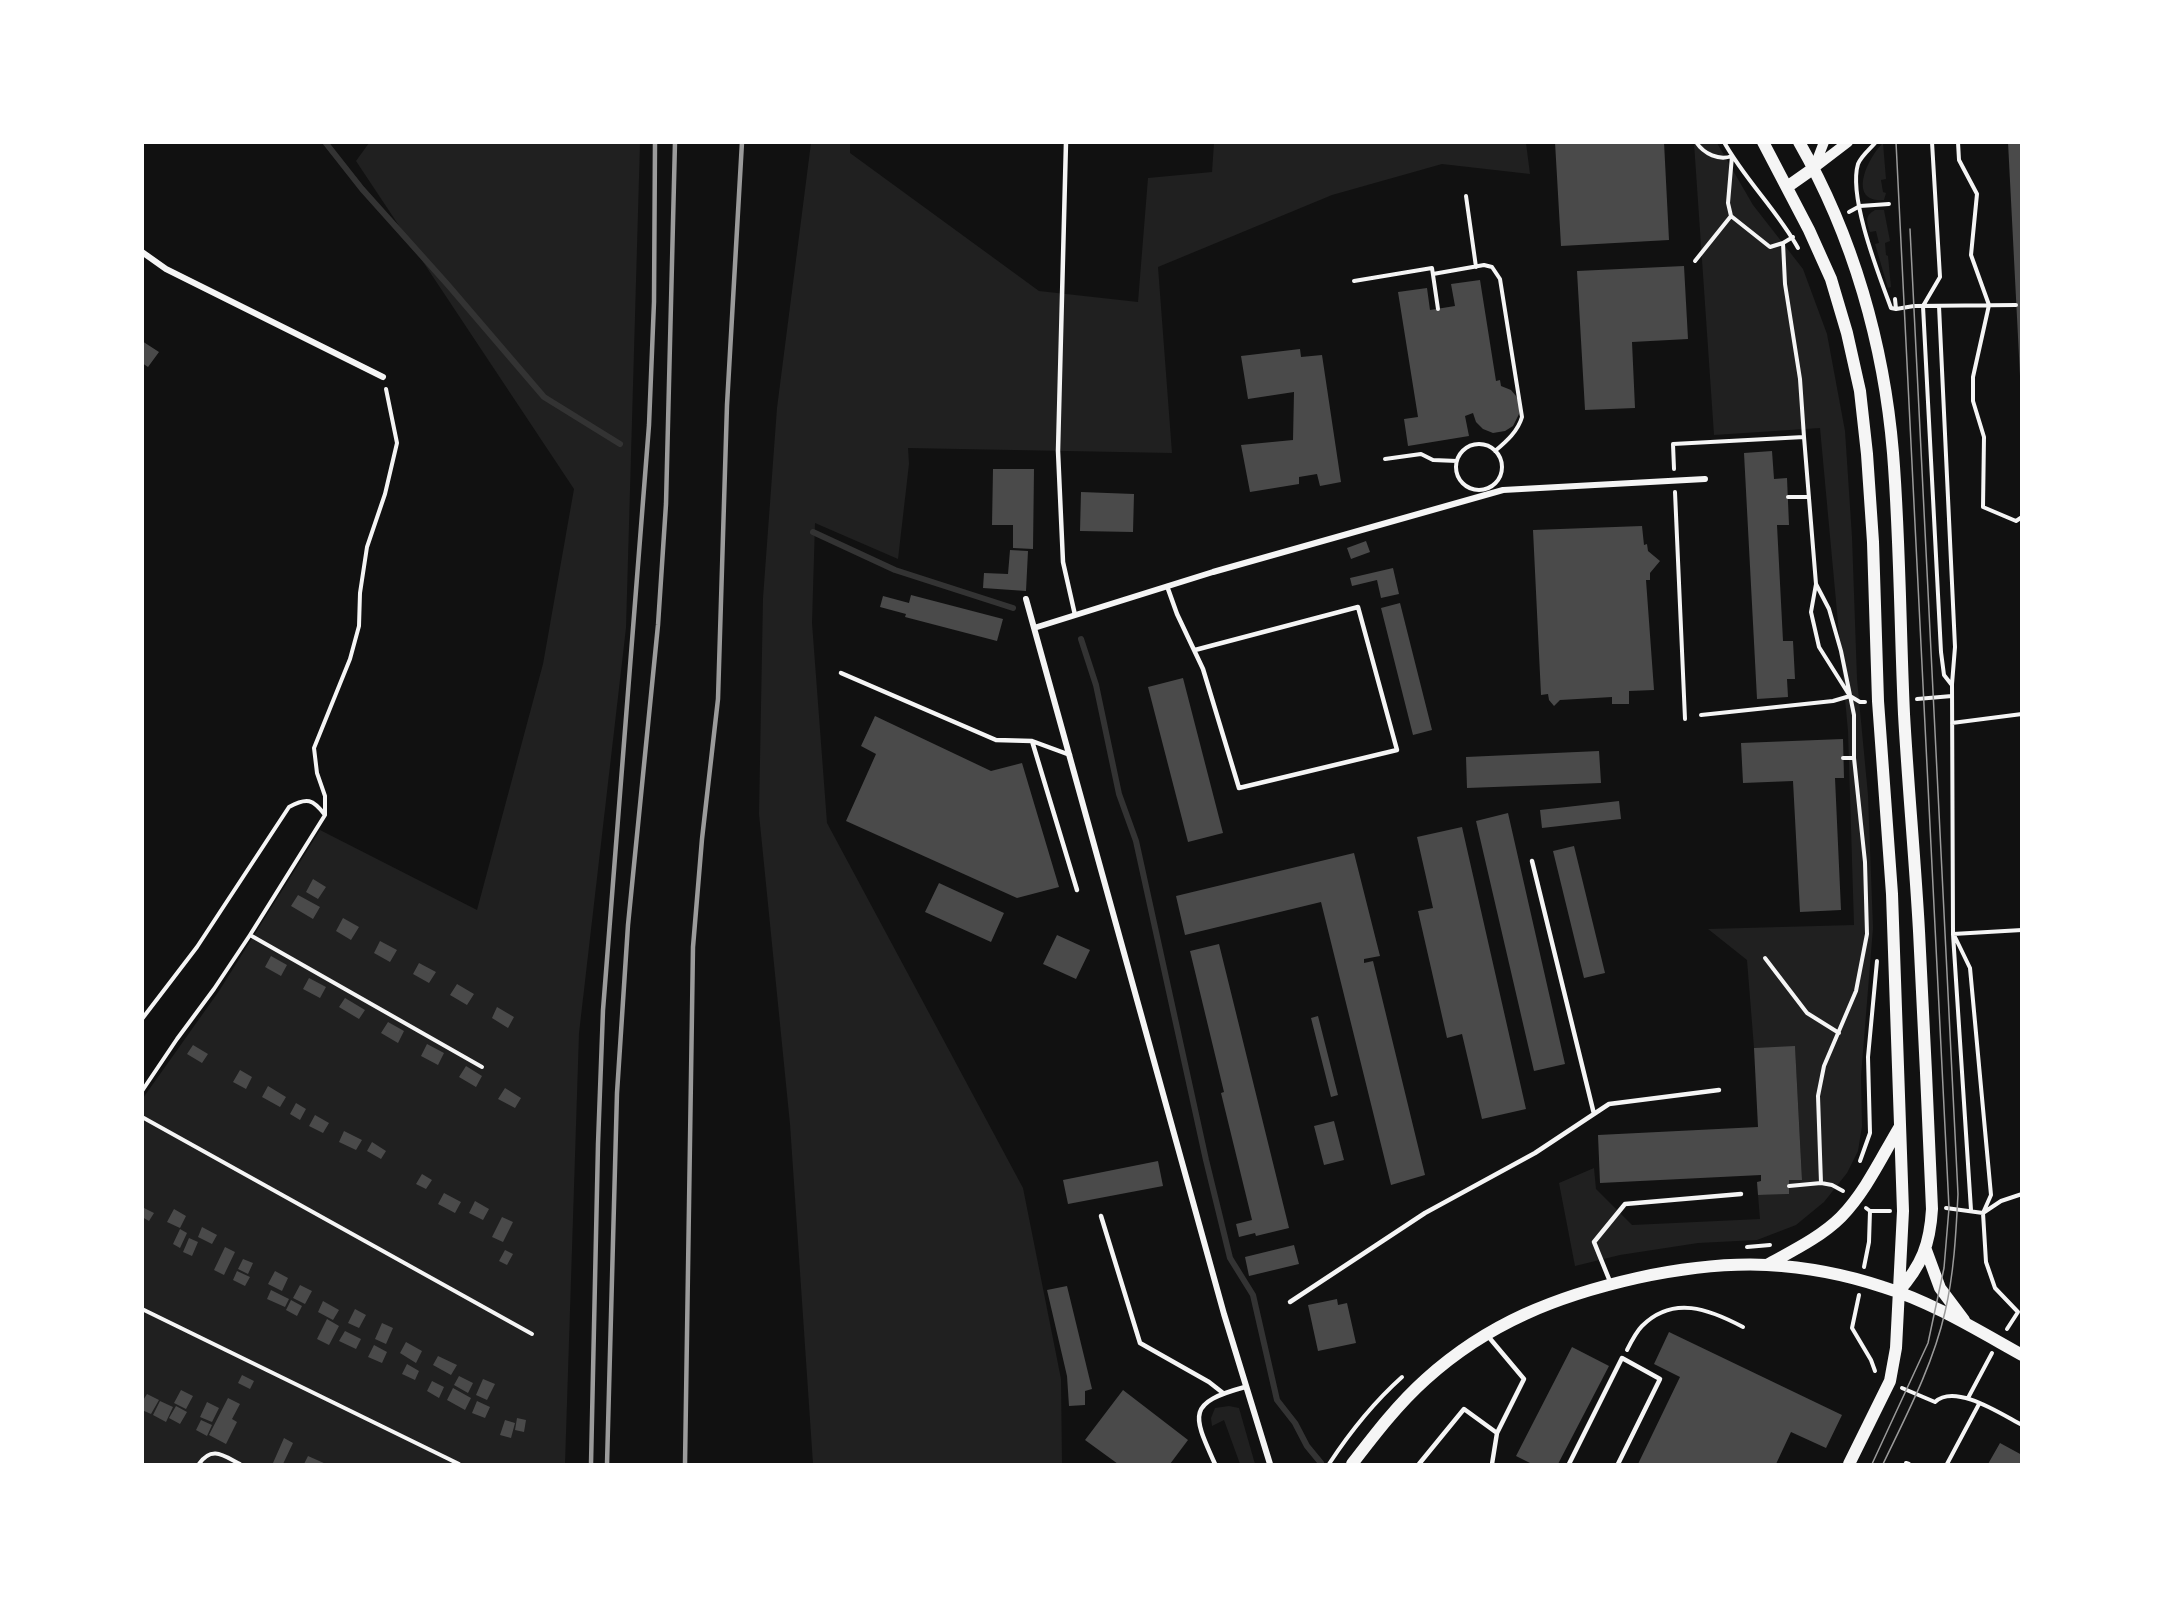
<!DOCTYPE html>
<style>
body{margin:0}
#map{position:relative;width:2164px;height:1607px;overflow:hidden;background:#111;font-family:Commissioner,sans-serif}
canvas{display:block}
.frame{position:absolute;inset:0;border:144px solid #fff;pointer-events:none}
</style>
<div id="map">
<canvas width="2164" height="1607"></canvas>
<div class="frame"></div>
</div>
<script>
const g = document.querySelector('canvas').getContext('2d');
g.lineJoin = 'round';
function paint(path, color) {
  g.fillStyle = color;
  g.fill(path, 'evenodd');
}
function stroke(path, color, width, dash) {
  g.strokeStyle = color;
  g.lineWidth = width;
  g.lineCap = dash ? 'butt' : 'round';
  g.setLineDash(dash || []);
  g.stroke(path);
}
const green = new Path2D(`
 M369 143H640L626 628 579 1033 565 1464H143V1098L219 991 320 830 477 910 543 664 574 489 356 161Z
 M811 143H850V153L1039 291 1138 302 1148 178 1212 172 1214 143H1526L1530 174 1442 164 1332 195 1158 267 1172 453 908 448 909 464 898 559 815 523 812 623 827 823 1023 1188 1061 1379 1062 1464H813L790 1124 759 814 763 598 777 408Z
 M1694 143H1717L1753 205 1803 269 1827 334 1845 431 1852 537 1857 679 1868 795 1873 928 1861 1076 1862 1126 1858 1151 1847 1173 1824 1202 1796 1225 1757 1240 1698 1243 1620 1255 1575 1266 1559 1183 1594 1168 1596 1189 1632 1225 1760 1219 1758 1195 1789 1194V1180L1802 1179 1795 1047 1754 1048 1747 960 1708 929 1854 925 1848 731 1820 428 1714 435Z
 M1883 143 1886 179 1881 180 1883 192 1886 193 1884 200C1846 203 1868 157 1883 143Z
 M1875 210H1884L1890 241 1885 243 1886 255 1888 256 1891 287 1888 288 1875 244 1879 243 1876 231 1870 232C1867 222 1864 216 1875 210Z
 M1229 1406 1239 1408 1255 1464H1240L1224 1420 1212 1426 1211 1418 1215 1408Z`);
const stream = new Path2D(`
 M325 142 362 189 448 285 544 397 620 444
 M813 532 895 570 1013 608
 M1081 639 1096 685 1119 794 1136 841 1206 1160 1230 1258 1253 1295 1277 1400 1295 1423 1307 1446 1321 1463`);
const building = new Path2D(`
 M1555 142H1664L1669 240 1561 246Z
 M2008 142H2022V376H2020Z
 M1684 266 1688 339 1632 342 1635 408 1585 410 1577 271Z
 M1480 280 1496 381 1500 380 1501 386 1511 390 1516 396 1519 402V414L1513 426 1505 431 1493 433 1483 429 1476 422 1473 413 1465 416 1469 436 1408 446 1404 419 1418 417 1398 292 1427 288 1430 310 1455 306 1451 284Z
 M142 341 159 352 148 367 142 363Z
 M1300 349 1301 357 1322 355 1341 482 1320 486 1317 474 1299 477V484L1250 492 1241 445 1293 440 1294 392 1248 399 1241 356Z
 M1772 451 1774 479 1787 478 1789 525H1777L1783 641H1793L1795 679H1787L1788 697 1757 699 1744 453Z
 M993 469H1034L1033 549 1013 548V525H992Z
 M1081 492 1134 494 1133 532 1080 531Z
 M1642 526 1644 545 1647 544 1648 551 1660 561 1650 573V580H1646L1654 690 1629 691V704H1612V697L1560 700 1554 706 1549 700 1548 694 1541 695 1533 530Z
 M1366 541 1370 552 1351 559 1347 548Z
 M1010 550 1028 551 1026 591 983 588 984 573 1008 574Z
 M1393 568 1399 594 1381 598 1377 580 1352 586 1350 578Z
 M911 595 1003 619 997 641 905 617 906 614 880 607 883 596 909 603Z
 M1400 603 1432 730 1413 735 1381 608Z
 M1183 678 1223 833 1188 842 1148 687Z
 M875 716 991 771 1022 763 1059 887 1017 898 846 821 876 754 861 746Z
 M1843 739 1844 778H1835L1841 910 1800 912 1793 781 1743 783 1741 743Z
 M1599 751 1601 783 1467 788 1466 757Z
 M1619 801 1621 819 1542 828 1540 810Z
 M1508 813 1565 1064 1534 1071 1476 821Z
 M1462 827 1526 1109 1482 1119 1462 1034 1447 1038 1418 911 1433 908 1417 837Z
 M1574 846 1605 973 1584 978 1553 851Z
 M1354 853 1380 956 1364 959V963L1373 961 1425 1175 1391 1185 1321 902 1185 935 1176 896Z
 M313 879 326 887 318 899 306 892Z
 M939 883 1004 913 991 942 925 912Z
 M298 895 320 907 313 919 291 906Z
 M343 918 359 927 351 940 336 931Z
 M1057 935 1090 950 1076 979 1043 964Z
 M380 941 397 950 390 962 374 953Z
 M1219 944 1289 1228 1256 1236 1255 1233 1239 1237 1236 1224 1252 1220 1221 1093 1224 1092 1190 951Z
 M271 956 287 965 281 976 265 967Z
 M419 963 436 972 429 983 413 974Z
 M309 978 326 987 320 998 303 989Z
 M457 984 474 994 467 1005 450 995Z
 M345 998 365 1010 359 1019 339 1007Z
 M497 1007 514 1017 508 1028 492 1018Z
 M1318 1016 1338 1095 1331 1097 1311 1018Z
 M388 1022 404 1031 398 1043 381 1033Z
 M427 1044 444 1053 438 1065 421 1056Z
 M193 1045 208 1054 202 1063 187 1054Z
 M1795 1046 1802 1180H1789V1194L1758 1195 1757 1182 1761 1181V1175L1600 1183 1598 1135 1758 1127 1754 1048Z
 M466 1066 482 1076 476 1087 459 1077Z
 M240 1070 252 1077 246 1089 233 1082Z
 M268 1086 286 1097 280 1107 262 1097Z
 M505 1088 521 1098 515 1108 498 1099Z
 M296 1103 306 1109 300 1120 290 1114Z
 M315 1115 329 1123 323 1133 309 1126Z
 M1334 1121 1344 1160 1324 1165 1314 1126Z
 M344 1131 362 1140 356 1150 339 1142Z
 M372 1142 386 1151 381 1159 367 1151Z
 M1158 1161 1163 1186 1068 1204 1063 1180Z
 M422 1174 432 1180 426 1189 416 1184Z
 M444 1193 461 1202 455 1213 438 1204Z
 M475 1201 489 1209 483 1220 469 1213Z
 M142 1207 154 1213 149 1221 142 1217Z
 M174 1209 186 1216 180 1228 167 1222Z
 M502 1217 513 1222 503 1242 492 1237Z
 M202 1227 217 1235 212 1244 198 1237Z
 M180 1229 187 1233 180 1248 173 1244Z
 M189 1238 198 1242 192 1256 183 1252Z
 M1294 1245 1299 1264 1249 1276 1245 1257Z
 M225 1247 235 1252 224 1275 214 1270Z
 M505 1250 513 1254 507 1265 499 1261Z
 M243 1259 253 1263 248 1274 238 1269Z
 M237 1271 250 1277 245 1286 233 1280Z
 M275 1271 288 1278 282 1291 268 1284Z
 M300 1285 312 1291 305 1304 293 1298Z
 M1067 1286 1092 1389 1085 1391V1405L1069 1406 1067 1376 1047 1290Z
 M271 1290 289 1299 285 1307 267 1299Z
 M1337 1299 1338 1305 1347 1303 1356 1343 1318 1351 1308 1305Z
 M291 1300 302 1306 297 1316 286 1310Z
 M323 1301 339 1310 333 1320 318 1312Z
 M355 1309 366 1315 359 1328 348 1323Z
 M327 1319 339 1326 329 1345 317 1339Z
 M382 1323 393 1328 386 1344 375 1339Z
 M345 1331 361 1339 356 1349 339 1341Z
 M1669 1332 1842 1415 1826 1448 1791 1432 1776 1464H1638L1680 1377 1654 1364Z
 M406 1342 422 1351 416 1363 400 1353Z
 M374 1345 387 1352 382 1363 368 1357Z
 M1572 1347 1609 1366 1558 1464H1532L1516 1456Z
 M438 1356 457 1365 451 1375 433 1365Z
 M407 1364 419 1371 415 1380 402 1374Z
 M242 1375 254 1381 250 1389 238 1383Z
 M459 1376 473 1383 468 1393 454 1385Z
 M483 1379 495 1384 487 1400 476 1395Z
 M432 1381 444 1387 439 1398 427 1391Z
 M453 1388 471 1398 465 1410 447 1400Z
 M181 1390 193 1396 186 1409 174 1403Z
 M1123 1390 1188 1440 1170 1464H1118L1085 1440Z
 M147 1394 159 1400 151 1414 142 1410V1402Z
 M228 1398 240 1404 232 1419 237 1422 226 1444 209 1435Z
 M160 1401 173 1407 166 1422 153 1415Z
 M477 1401 490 1407 485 1418 472 1413Z
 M207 1402 219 1408 212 1422 200 1417Z
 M176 1406 187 1412 180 1424 169 1418Z
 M517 1418 526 1420 524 1432 515 1430Z
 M201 1420 212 1425 207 1436 196 1430Z
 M505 1420 515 1423 511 1438 500 1435Z
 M284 1438 293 1443 283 1464H275L273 1463Z
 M2000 1443 2022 1455V1464H1988Z
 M308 1456 326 1464H304Z`);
const path = new Path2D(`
 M1724 142C1745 180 1777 210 1798 248
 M1876 142C1870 149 1861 156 1858 164 1848 197 1879 275 1891 308L1896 309
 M1932 142 1940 277 1923 306 1941 652 1944 675 1951 684
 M1958 142 1959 160 1977 194 1971 255 1989 305 1973 377V401L1984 437 1983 507 2016 521 2022 517
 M1466 196 1476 267
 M1849 212 1860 206 1889 204
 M1731 216 1770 247 1783 243
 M1695 261 1731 216 1728 203 1732 156C1719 161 1704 154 1696 142
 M1433 274 1484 265 1492 267 1500 279 1522 417C1518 431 1507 441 1495 451
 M1354 281 1432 268 1438 309
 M1895 299 1896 309 1914 306 2016 305
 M1939 306 1955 647 1952 684 1953 934 1971 1210
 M1804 437 1816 584 1811 612 1819 647 1848 693
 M1456 467a23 23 0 1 1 46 0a23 23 0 1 1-46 0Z
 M1385 459 1421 454 1433 460 1457 461
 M1674 469 1673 444 1804 437 1800 379 1785 284 1783 243 1793 237
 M1675 492 1685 719
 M1788 497H1809
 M1816 584 1829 609 1841 651 1854 715V758L1865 862 1867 934 1856 991 1824 1066 1818 1096 1821 1183 1832 1185 1843 1191
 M1917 699 1952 696
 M1701 715 1833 701 1850 696 1860 702H1865
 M1952 723 2022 714
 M1843 758H1854
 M1953 934 2022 930
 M250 935 482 1067
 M1955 937 1970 968 1991 1195 1983 1213 1986 1262 1995 1288 2018 1312 2007 1329
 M1765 958 1807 1013 1839 1033
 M142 1019 197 947 289 807C307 797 313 799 325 815
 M142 1091 177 1039 214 989 250 935 325 815V796L317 773 314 748 350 659 359 626 360 593 367 547 385 494 397 443 386 389
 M142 1117 532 1334
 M1860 1161 1870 1133 1868 1057 1877 961
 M1789 1186 1821 1183
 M1866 1208 1870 1211H1890
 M1946 1208 1983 1213 2001 1201 2022 1194
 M1747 1247 1770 1245
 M1864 1267 1869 1242 1870 1211
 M1859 1295 1852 1328 1871 1360 1875 1371
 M142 1309 459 1464
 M1627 1350C1631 1342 1636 1332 1642 1326 1673 1295 1709 1309 1743 1327
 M1902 1388 1935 1402C1955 1383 2001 1414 2022 1425
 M1968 1398 1992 1353
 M1906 1463 1909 1464
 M199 1464C212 1445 224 1456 240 1464
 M1329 1464C1350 1432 1373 1403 1402 1377
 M1947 1464 1979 1404`);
const service = new Path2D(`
 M1066 142 1058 451 1063 562 1075 615
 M1167 586 1177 614 1203 669 1239 788 1397 750 1358 607 1195 650
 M841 673 996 740 1032 741 1070 755
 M1032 741 1077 890
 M1532 861 1594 1114
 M1101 1216 1140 1343 1209 1382 1223 1393
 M1611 1284 1594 1242 1625 1204 1741 1194
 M1290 1302 1425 1213 1535 1153 1609 1104 1719 1090
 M1487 1335 1524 1379 1497 1433 1492 1464
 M1215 1464C1193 1415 1186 1403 1245 1387
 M1419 1464 1464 1409 1497 1433
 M1569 1464 1622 1358 1660 1379 1618 1464`);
const minor = new Path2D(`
 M142 252 166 269 383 377
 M1026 599 1224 1314 1270 1464
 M1034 628 1213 572 1503 490 1705 479`);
const tertiary = new Path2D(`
 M1814 168 1848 142
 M1814 168 1824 142`);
const secondary = new Path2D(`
 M1763 142 1809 230 1831 279 1847 333 1860 391 1867 454 1873 542 1878 701 1892 894 1903 1211 1896 1348 1890 1381 1849 1464
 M1799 142C1853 236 1884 345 1893 453 1900 540 1900 627 1904 714 1908 786 1915 859 1919 931 1924 1024 1928 1116 1932 1209 1930 1244 1922 1265 1898 1292
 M1787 187 1814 168
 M1926 1250 1940 1288 1964 1320
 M1767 1265C1792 1251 1821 1237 1841 1217 1866 1191 1881 1158 1899 1128
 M1352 1464C1375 1434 1398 1404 1426 1379 1488 1323 1557 1296 1637 1278 1679 1269 1724 1263 1767 1265 1805 1267 1847 1275 1883 1287 1932 1302 1977 1330 2022 1355`);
const tram = new Path2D(`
 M1872 1464 1928 1343 1944 1268 1949 1208 1896 142
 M1883 1464C1906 1416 1933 1365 1945 1312 1954 1274 1956 1233 1958 1194L1910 229`);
const rail = new Path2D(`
 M591 1464 598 1144 603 1010 649 425 654 302 655 142
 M607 1464 617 1093 628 925 658 625 666 504 675 142
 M685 1464 693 947 702 839 718 699 727 405 742 142`);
paint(green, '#202020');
stroke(stream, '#333', 6);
paint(building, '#4a4a4a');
stroke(path, '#f5f5f5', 4);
stroke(service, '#f5f5f5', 4.5);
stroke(minor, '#f5f5f5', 6);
stroke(tertiary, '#f5f5f5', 10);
stroke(secondary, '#f5f5f5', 12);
stroke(tram, '#9a9a9a', 1.5);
stroke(rail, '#9a9a9a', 4.5);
</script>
